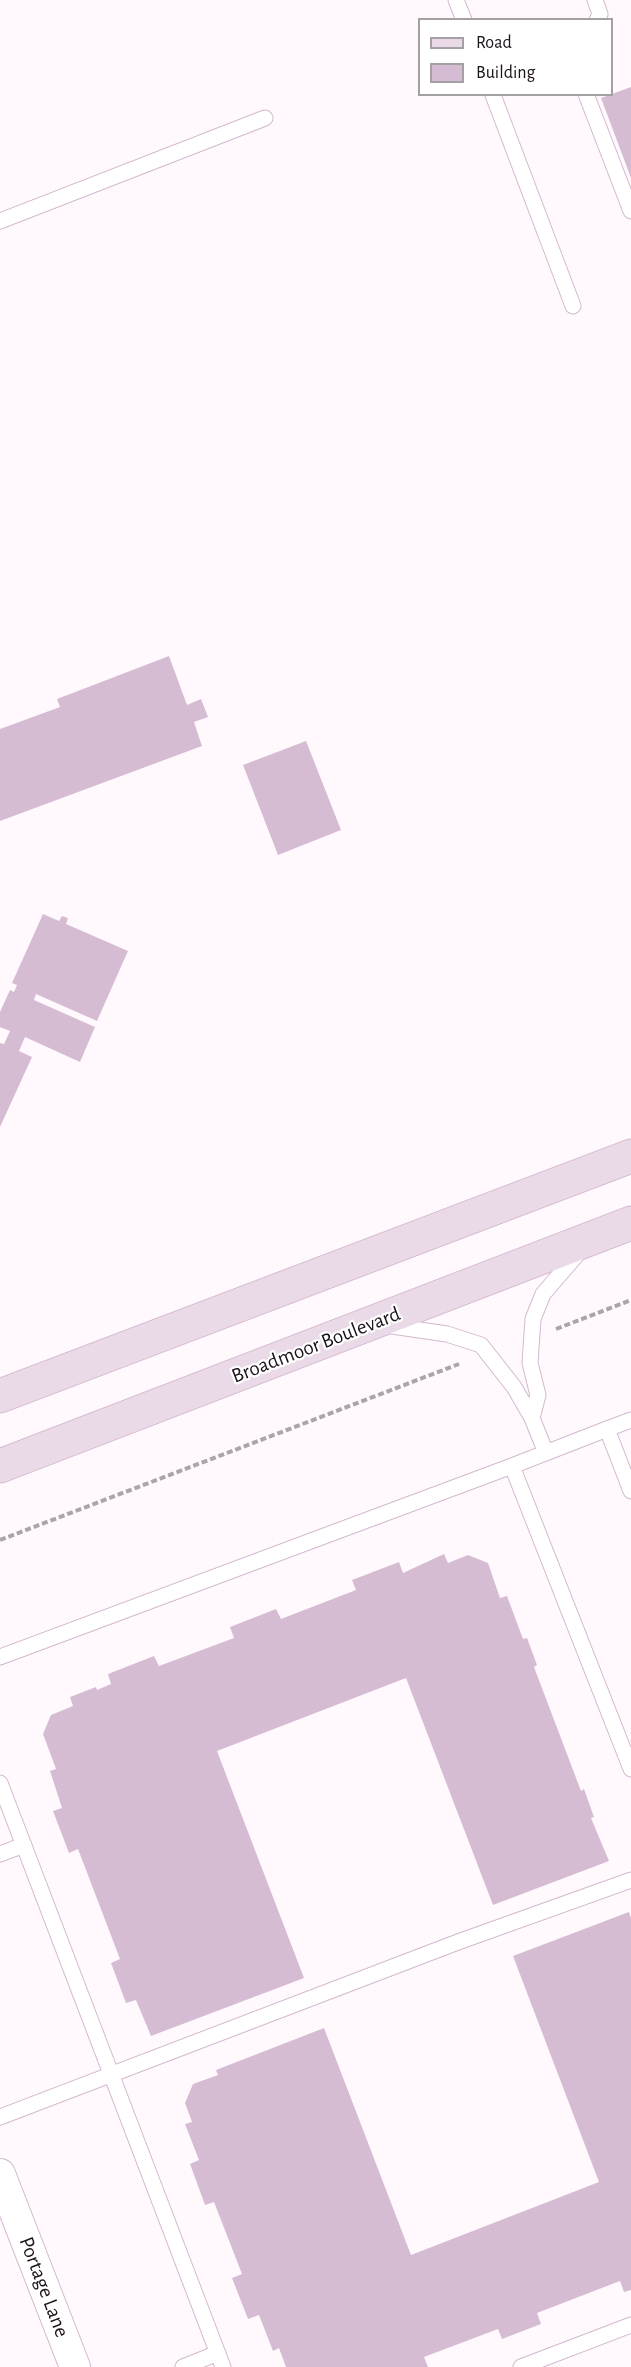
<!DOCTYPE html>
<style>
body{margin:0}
#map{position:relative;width:631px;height:2367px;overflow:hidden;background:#fff9fe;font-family:"Alegreya Sans",sans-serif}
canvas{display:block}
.legend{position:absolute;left:418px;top:18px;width:195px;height:78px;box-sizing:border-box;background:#fff;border:2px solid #a4a0a3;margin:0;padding:8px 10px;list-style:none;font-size:18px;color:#1b121a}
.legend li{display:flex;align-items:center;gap:12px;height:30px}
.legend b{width:30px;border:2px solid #a4a0a3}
</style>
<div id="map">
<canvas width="631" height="2367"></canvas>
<ul class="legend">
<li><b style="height:8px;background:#eadae8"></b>Road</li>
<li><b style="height:16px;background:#d6bcd3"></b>Building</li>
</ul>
</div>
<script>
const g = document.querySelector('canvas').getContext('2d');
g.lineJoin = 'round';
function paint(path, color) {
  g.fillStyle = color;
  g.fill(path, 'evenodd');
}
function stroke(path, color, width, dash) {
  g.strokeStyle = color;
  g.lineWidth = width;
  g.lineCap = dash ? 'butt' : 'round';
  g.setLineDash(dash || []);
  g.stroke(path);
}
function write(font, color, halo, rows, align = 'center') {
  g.font = font + ' "Alegreya Sans",sans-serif';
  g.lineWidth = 4.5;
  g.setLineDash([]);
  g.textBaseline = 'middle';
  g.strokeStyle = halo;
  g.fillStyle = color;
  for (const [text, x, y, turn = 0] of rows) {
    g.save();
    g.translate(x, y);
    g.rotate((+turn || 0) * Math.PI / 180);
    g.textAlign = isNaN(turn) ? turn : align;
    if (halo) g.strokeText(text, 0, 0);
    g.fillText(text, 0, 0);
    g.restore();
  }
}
const building = new Path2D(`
 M631 87V178L601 98Z
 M169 656 187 705 201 699 208 717 194 722 202 746 0 821V729L60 707 57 699Z
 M306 741 341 830 278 855 243 765Z
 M43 914 59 921 62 916 68 918 66 924 128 951 97 1021 36 994 34 1000 95 1027 80 1062 25 1037 19 1051 32 1057 0 1127V1043L4 1044 10 1031 0 1027V1012L10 990 14 992 17 985 12 983Z
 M444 1554 448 1563 468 1555 488 1563 500 1598 507 1596 523 1639 527 1638 537 1665 534 1667 581 1791 584 1789 594 1817 591 1818 609 1861 493 1905 406 1678 217 1751 304 1978 151 2036 136 2000 126 2003 111 1963 120 1959 78 1849 69 1853 53 1811 62 1808 50 1771 56 1769 43 1734 51 1715 73 1706 70 1697 96 1687 97 1690 111 1684 108 1674 154 1656 159 1666 234 1638 230 1627 276 1609 281 1619 356 1590 352 1580 399 1562 403 1573Z
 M629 1912 631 1918V2290L624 2292 620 2281 537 2313 541 2324 502 2339 498 2329 424 2357 428 2367H286L279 2348 273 2351 259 2315 248 2319 232 2278 242 2274 214 2202 205 2205 190 2164 199 2160 185 2124 192 2122 185 2103 193 2084 218 2075 216 2070 324 2028 411 2255 599 2182 513 1956Z`);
const path = new Path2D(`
 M556 1329 631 1300
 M0 1540 459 1364`);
const service = new Path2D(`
 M456 0 464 20
 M595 0 600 14 597 20
 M586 94 631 211
 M493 95 573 306
 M0 221 265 118
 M385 1325 447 1334 481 1345 514 1387 532 1418 546 1453
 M532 1418 538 1395 530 1363 533 1319 543 1294 581 1250
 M607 1429 631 1420
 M512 1466 607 1429 631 1491
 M0 1657 512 1466 631 1769
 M0 1783 223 2367
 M0 1854 24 1845
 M0 2117 458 1942 631 1880
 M183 2367 218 2353
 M521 2367 631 2325`);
const minor = new Path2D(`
 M0 2174 75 2367`);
const secondary = new Path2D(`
 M0 1396 631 1156
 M0 1466 631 1223`);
const streetNames = [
 ["Broadmoor Boulevard",316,1345,-21],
 ["Portage Lane",44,2287,69]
];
paint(building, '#d6bcd3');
stroke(service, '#d3b8cf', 17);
stroke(minor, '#d3b8cf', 32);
stroke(secondary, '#d3b8cf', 35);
stroke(path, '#aba4aa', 4, [6, 3]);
stroke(service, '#fff', 15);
stroke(minor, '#fff', 30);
stroke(secondary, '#eadae8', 33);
write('21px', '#1b121a', '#fff', streetNames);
</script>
